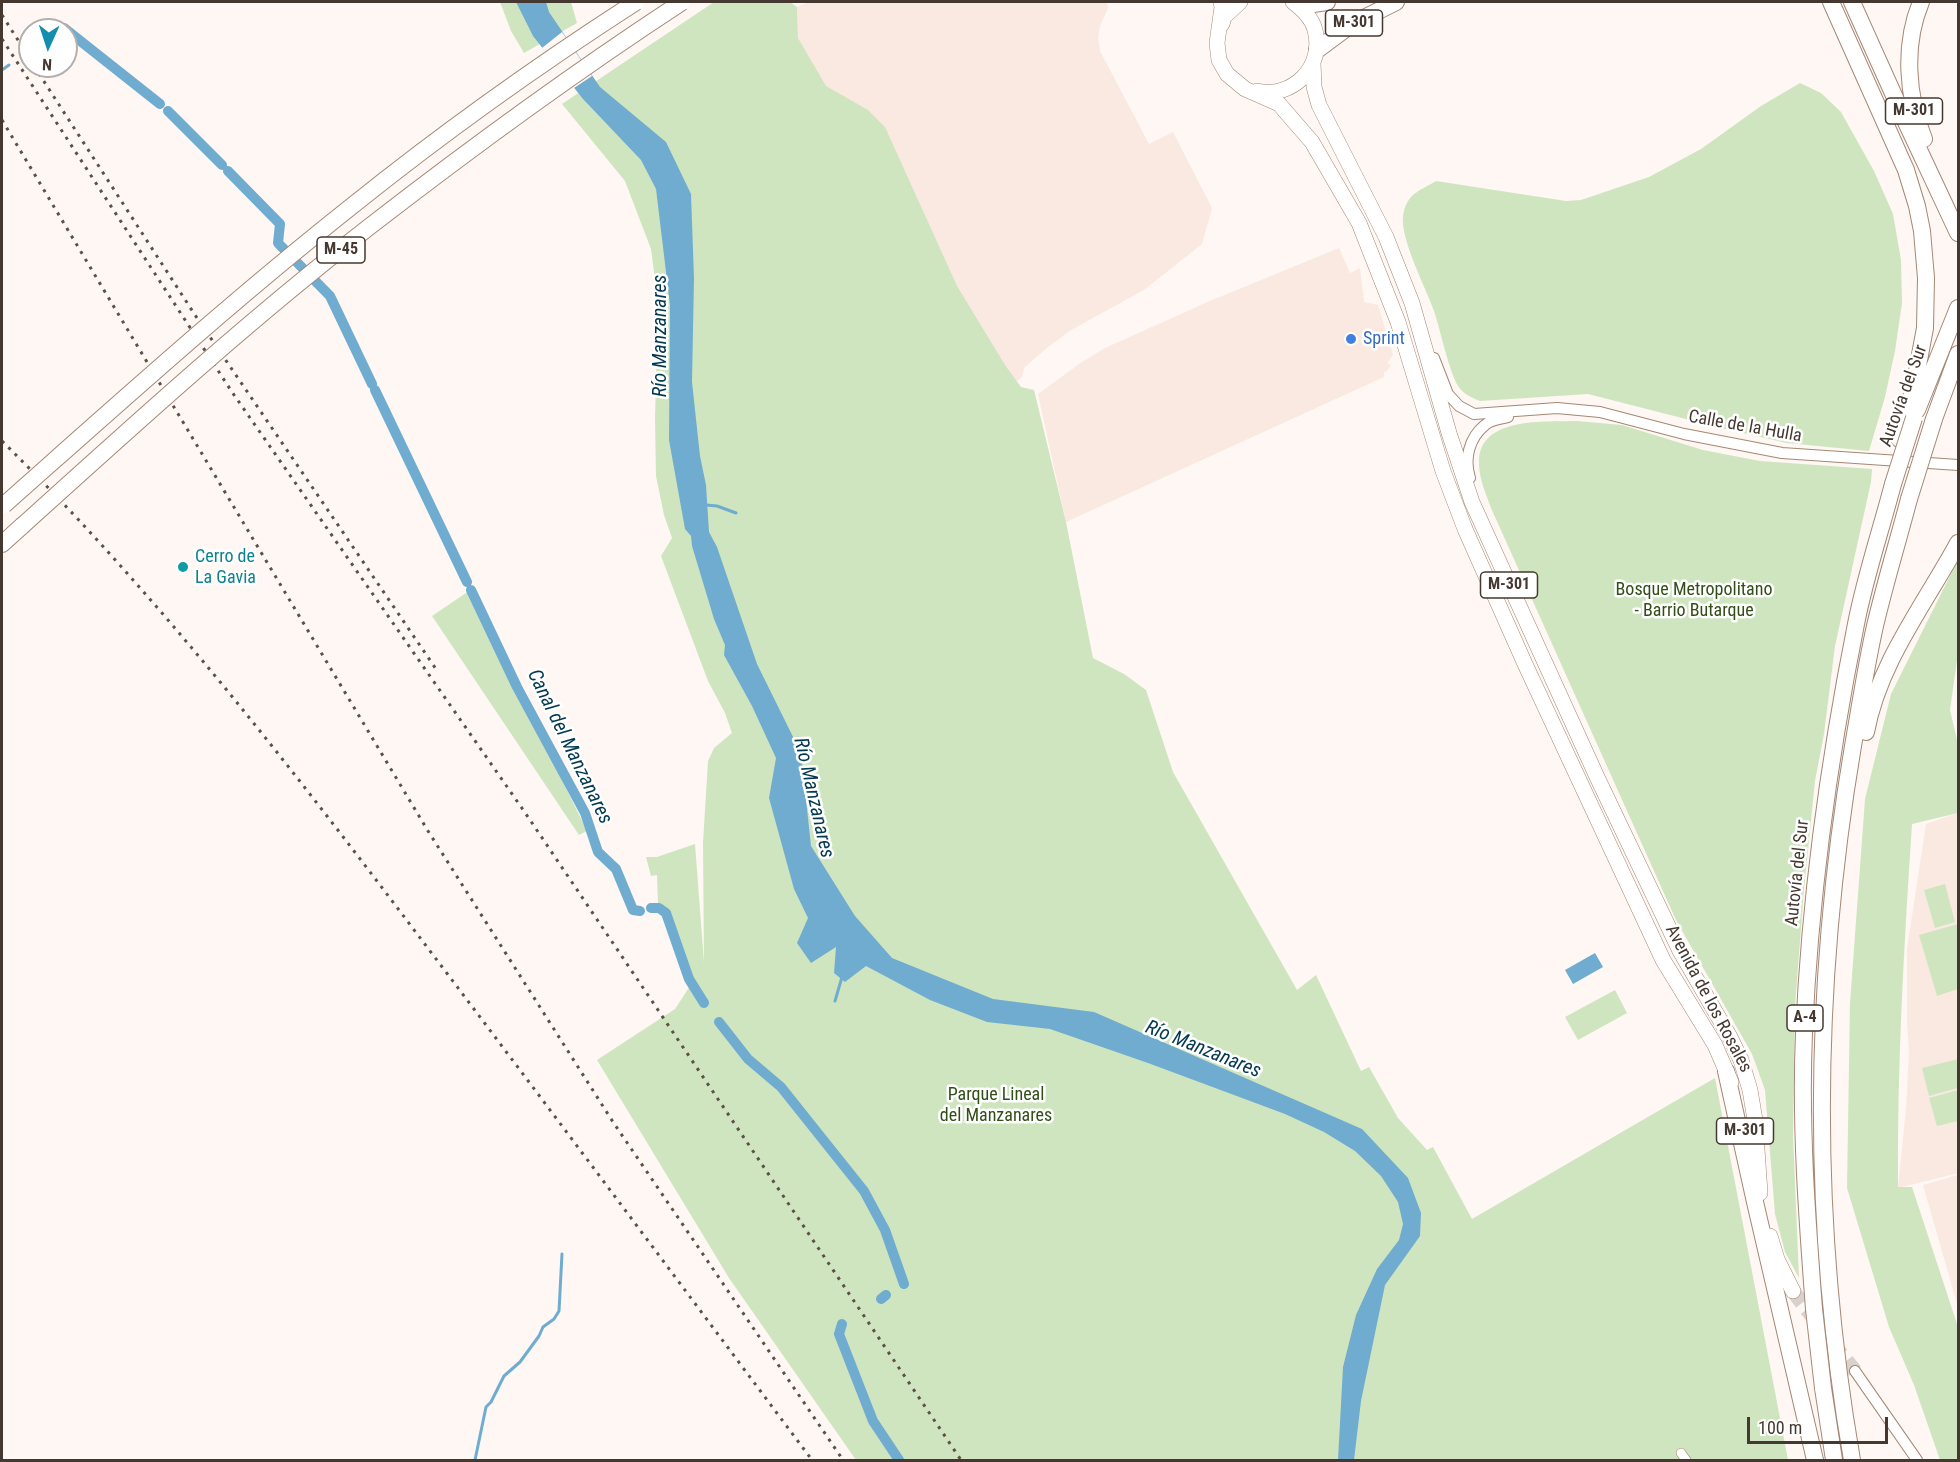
<!DOCTYPE html>
<meta charset="utf-8">
<style>
body{margin:0}
#map{position:relative;width:1960px;height:1462px;overflow:hidden;background:#fef7f3;font-family:"Roboto Condensed",sans-serif}
canvas{display:block}
.frame{position:absolute;inset:0;border:3px solid #453830;pointer-events:none}
.north{position:absolute;left:18px;top:18px;width:60px;height:60px;box-sizing:border-box;background:#fff;border:2px solid #b5afac;border-radius:50%;rotate:183deg;font-size:16px;font-weight:700;line-height:24px;text-align:center;color:#453830}
.north::after{content:'';display:block;margin:auto;width:21px;height:27px;background:#158daf;clip-path:polygon(50% 0,100% 100%,50% 72%,0 100%)}
.scale{position:absolute;left:1747px;top:1417px;width:141px;height:27px;box-sizing:border-box;border:3px solid #453830;border-top:0;padding-left:8px;font-size:18px;line-height:21px;white-space:nowrap;color:#453830;-webkit-text-stroke:4px #fff;paint-order:stroke}
</style>
<div id="map">
<canvas width="1960" height="1462"></canvas>
<div class="frame"></div>
<div class="north">N</div>
<div class="scale">100 m</div>
</div>
<script>
const g = document.querySelector('canvas').getContext('2d');
g.lineJoin = 'round';
function paint(path, color) {
  g.fillStyle = color;
  g.fill(path, 'evenodd');
}
function stroke(path, color, width, dash) {
  g.strokeStyle = color;
  g.lineWidth = width;
  g.lineCap = dash ? 'butt' : 'round';
  g.setLineDash(dash || []);
  g.stroke(path);
}
function write(font, color, halo, rows, align = 'center') {
  g.font = font + ' "Roboto Condensed",sans-serif';
  g.lineWidth = 5;
  g.setLineDash([]);
  g.textBaseline = 'middle';
  g.strokeStyle = halo;
  g.fillStyle = color;
  for (const [text, x, y, turn = 0] of rows) {
    g.save();
    g.translate(x, y);
    g.rotate((+turn || 0) * Math.PI / 180);
    g.textAlign = isNaN(turn) ? turn : align;
    if (halo) g.strokeText(text, 0, 0);
    g.fillText(text, 0, 0);
    g.restore();
  }
}
const built = new Path2D(`
 M809 2H1107L1108 8 1100 26 1098 37 1100 51 1149 144 1173 132 1212 208 1202 244 1144 290 1071 330 1048 347 1024 368 1022 377 1015 383 819 88 798 38 797 7Z
 M1339 248 1350 273 1360 268 1364 302 1378 305 1393 355 1387 363 1391 365 1387 371 1384 372V377L1066 522 1038 394 1082 362 1105 348 1210 301Z
 M1958 813V1173L1898 1188 1906 1108 1909 1052 1907 1023V949L1926 824Z
 M1958 1175V1307L1923 1185Z`);
const green = new Path2D(`
 M500 2H571L577 23 524 53 511 31Z
 M714 2H790L797 7 798 38 826 86 868 110 885 127 957 286 1005 365 1021 387 1034 390 1066 522 1093 658 1124 674 1146 690 1173 772 1297 990 1316 975 1361 1071 1369 1067 1398 1118 1427 1150 1433 1147 1472 1219 1715 1078 1788 1460H856L729 1278 597 1060 675 1009 694 980 669 911 658 903 657 875 651 876 646 857H657L695 844 704 963 703 843 708 761 714 748 732 733 725 713 708 681 661 556 672 538 664 515 656 476 655 419 658 302 651 249 625 181 562 104Z
 M1800 83 1821 93 1841 112 1874 171 1893 214 1901 260 1902 303 1895 351 1885 397 1869 451 1787 443 1725 429 1588 394 1480 401C1472 398 1463 394 1458 386 1448 368 1441 332 1434 311 1426 288 1400 239 1403 216 1407 193 1418 192 1436 181L1566 201 1581 200 1649 177 1701 149 1761 106Z
 M1577 421 1622 425 1703 450 1760 461 1872 469 1871 482 1835 646 1824 734 1815 781 1804 889 1795 1006 1793 1136 1799 1278 1785 1252 1775 1214 1765 1090 1752 1054 1676 920 1491 508C1486 494 1479 479 1479 463 1478 416 1546 422 1577 421Z
 M1958 560V653L1950 710 1958 744V813L1912 824C1904 945 1897 1066 1898 1187H1912L1958 1327V1460H1940L1914 1385 1889 1327 1847 1188 1850 1003 1865 799 1891 694Z
 M469 591 587 831 579 835 432 616Z
 M1945 884 1955 922 1935 928 1924 890Z
 M1958 924V989L1937 996 1919 935Z
 M1615 990 1627 1013 1578 1040 1565 1017Z
 M1958 1059V1088L1929 1096 1922 1068Z
 M1958 1090V1121L1937 1126 1929 1098Z`);
const water = new Path2D(`
 M516 2H546L549 12 600 87 666 142 691 194 694 278 692 382 700 456 706 485 709 532 717 547 757 664 801 753 811 846 855 916 892 958 993 999 1094 1012 1362 1129 1408 1178 1421 1213 1420 1236 1385 1285 1361 1401 1354 1460H1338L1343 1367 1356 1315 1377 1269 1399 1240 1403 1224 1398 1202 1381 1176 1355 1151 1324 1132 1285 1114 1148 1063 1050 1029 987 1022 930 1000 866 966 845 982 834 973 836 947 811 963 797 943 808 918 794 889 769 798 776 758 752 706 724 655 725 645 714 619 692 546 691 536 685 529 669 440 670 305 656 189 641 160 583 99 533 36Z
 M1595 953 1603 967 1573 984 1565 970Z`);
const pier = new Path2D(`
 M562 32 592 76 574 88 542 48Z`);
const stream = new Path2D(`
 M62 30 64 28
 M2 70 9 65
 M706 505 717 506 736 513
 M835 1001 842 977
 M475 1460 486 1407 491 1402 504 1376 520 1362 539 1336 543 1327 554 1319 559 1311 562 1254`);
const canal = new Path2D(`
 M64 28 160 104
 M168 111 222 165
 M228 171 280 224 278 243 330 296 372 384
 M375 390 467 582
 M471 590 517 687 585 813 598 852 616 869 633 910 640 911
 M651 908H659L666 913 689 979 704 1003
 M719 1022 748 1059 781 1087 864 1191 885 1230 904 1284
 M881 1299 886 1295
 M842 1324 839 1334 873 1421 899 1460`);
const trunkTunnel = new Path2D(`
 M1793 1291 1818 1324
 M1832 1343 1855 1371`);
const minor = new Path2D(`
 M1681 1453 1686 1460`);
const tertiary = new Path2D(`
 M1434 358 1448 394 1459 406 1474 414 1557 408 1600 412 1684 434 1782 453 1958 465
 M1470 478C1464 459 1469 438 1485 425 1490 420 1501 419 1508 417
 M1855 1371 1917 1460`);
const trunk = new Path2D(`
 M1221 2 1222 7 1217 43 1219 60 1227 74 1245 89 1279 104 1312 142 1359 223 1398 322 1443 471 1465 529 1525 664 1663 960 1715 1045 1731 1082
 M1222 24 1224 17 1240 2
 M1313 63 1314 87 1319 105 1386 237 1412 303 1449 433 1472 502 1597 777 1680 951 1730 1037 1741 1060 1750 1090 1755 1120 1760 1193
 M1257 91C1292 99 1325 67 1315 30 1312 18 1303 10 1293 2
 M1770 1236 1777 1259 1793 1291`);
const motorway = new Path2D(`
 M1299 2 1313 4 1327 2
 M1831 2 1906 170 1917 206 1922 231 1926 278 1925 328 1914 387 1899 439
 M1852 2 1905 120 1958 233
 M1921 2C1903 45 1907 96 1924 139
 M1317 50 1352 24 1396 2
 M1917 410 1958 308
 M1934 419 1958 354
 M2 544 22 526
 M1866 732C1879 662 1925 604 1958 543
 M1726 1071 1755 1202 1815 1460
 M1814 1309C1807 1217 1800 1125 1804 1033 1810 895 1829 759 1856 624 1865 577 1881 530 1893 484
 M1823 1388 1834 1460
 M1852 1460C1811 1224 1813 982 1853 746 1860 706 1866 666 1875 626 1885 583 1898 541 1909 499`);
const rail = new Path2D(`
 M2 15 30 59
 M2 39 232 392 526 814 961 1460
 M34 66 195 315 436 669
 M2 120 428 831 613 1122 843 1460
 M2 441C159 596 294 771 427 947 556 1117 684 1289 812 1460`);
const motorwayBridge = new Path2D(`
 M1893 484 1914 418
 M1909 499 1934 419
 M4 505C118 404 232 301 352 206 443 133 538 65 636 2
 M22 526C135 424 249 320 369 227 471 148 575 72 682 2
 M1814 1309 1823 1388`);
const markers = [
 [1351,339,6,"#3f7fe0"],
 [183,567,6,"#0f9aa8"]
];
const shields = [
 [1354,23,57],
 [1914,111,57],
 [341,250,48],
 [1509,585,57],
 [1805,1018,36],
 [1745,1131,57]
];
const shieldNames = [
 ["M-301",1354,23],
 ["M-301",1914,111],
 ["M-45",341,250],
 ["M-301",1509,585],
 ["A-4",1805,1018],
 ["M-301",1745,1131]
];
const shopNames = [
 ["Sprint",1363,339]
];
const streetNames = [
 ["Autovía del Sur",1904,396,-70],
 ["Calle de la Hulla",1745,427,10],
 ["Autovía del Sur",1798,873,-84],
 ["Avenida de los Rosales",1708,999,62]
];
const cultureNames = [
 ["Cerro de",195,557],
 ["La Gavia",195,578]
];
const parkNames = [
 ["Bosque Metropolitano",1694,590],
 ["- Barrio Butarque",1694,611],
 ["Parque Lineal",996,1095],
 ["del Manzanares",996,1116]
];
const waterNames = [
 ["Río Manzanares",661,336,-90],
 ["Canal del Manzanares",569,747,64],
 ["Río Manzanares",813,798,77],
 ["Río Manzanares",1203,1050,22]
];
paint(built, '#fae9e0');
paint(green, '#cfe5bf');
paint(water, '#70acd0');
paint(pier, '#fef7f3');
stroke(stream, '#70acd0', 3);
stroke(canal, '#70acd0', 10);
stroke(trunkTunnel, '#d9d1cc', 15, [15, 8]);
stroke(minor, '#a58774', 10);
stroke(tertiary, '#a58774', 12);
stroke(trunk, '#a58774', 16);
stroke(motorway, '#a58774', 18);
stroke(minor, '#fff', 9);
stroke(tertiary, '#fff', 10);
stroke(trunk, '#fff', 15);
stroke(motorway, '#fff', 16);
stroke(rail, '#5c5049', 3, [3, 6]);
stroke(motorwayBridge, '#a58774', 18, []);
stroke(motorwayBridge, '#fff', 16);
for (const [x, y, r, color] of markers) {
  const dot = new Path2D();
  dot.arc(x, y, r, 0, 2 * Math.PI);
  g.fillStyle = color;
  g.fill(dot);
  stroke(dot, '#fff', 2);
}
for (const [x, y, w] of shields) {
  const box = new Path2D();
  box.roundRect(x - w / 2, y - 13, w, 26, 4.5);
  g.fillStyle = '#fff';
  g.fill(box);
  stroke(box, '#453830', 1.5);
}
write('bold 16px', '#453830', null, shieldNames);
write('18px', '#366cbe', '#fff', shopNames, 'left');
write('18px', '#453830', '#fff', streetNames);
write('18px', '#0d838f', '#fff', cultureNames, 'left');
write('18px', '#314e16', '#fff', parkNames);
write('italic 20px', '#033851', '#fff', waterNames);
</script>
